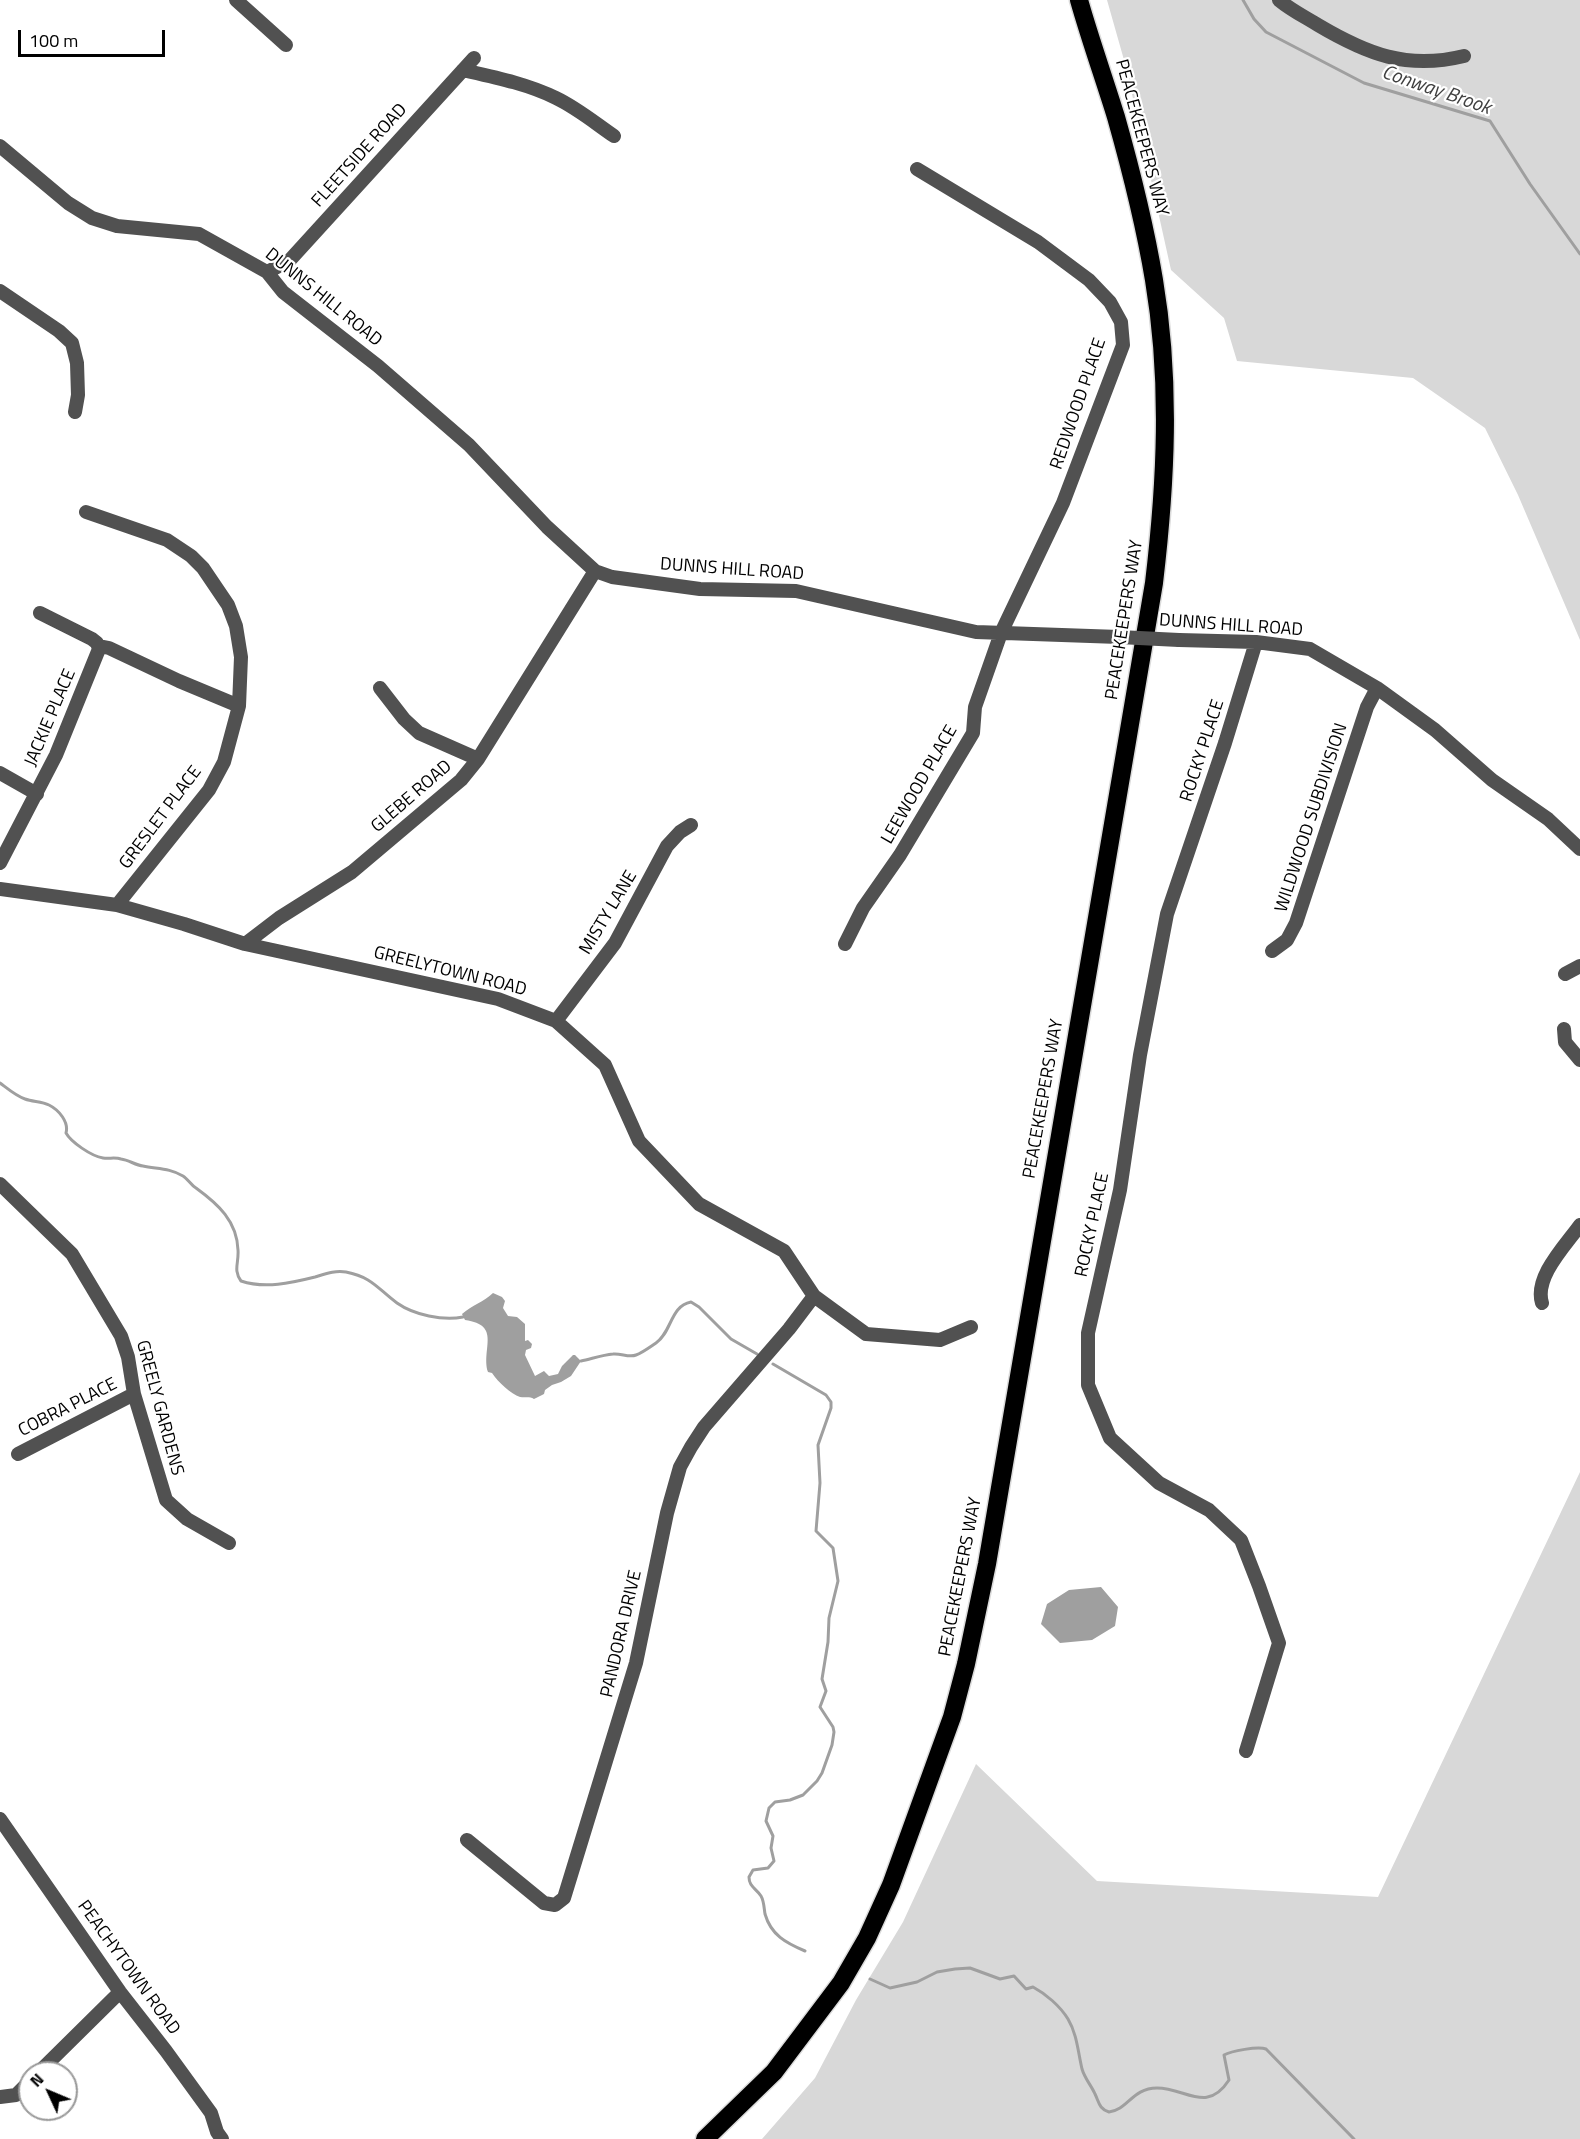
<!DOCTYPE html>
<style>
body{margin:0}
#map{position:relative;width:1580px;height:2139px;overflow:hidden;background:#fff;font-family:"Titillium Web",sans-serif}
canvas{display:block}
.north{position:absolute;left:18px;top:2061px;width:60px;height:60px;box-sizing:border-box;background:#fff;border:2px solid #999;border-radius:50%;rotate:314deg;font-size:16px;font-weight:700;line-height:24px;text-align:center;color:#000}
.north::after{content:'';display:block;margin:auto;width:21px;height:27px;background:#000;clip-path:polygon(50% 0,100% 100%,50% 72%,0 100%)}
.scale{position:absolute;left:18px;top:30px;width:147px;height:27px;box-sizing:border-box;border:3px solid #000;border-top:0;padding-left:8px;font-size:18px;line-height:21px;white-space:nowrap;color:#000;-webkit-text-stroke:4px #fff;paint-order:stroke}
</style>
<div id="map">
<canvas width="1580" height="2139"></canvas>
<div class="north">N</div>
<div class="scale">100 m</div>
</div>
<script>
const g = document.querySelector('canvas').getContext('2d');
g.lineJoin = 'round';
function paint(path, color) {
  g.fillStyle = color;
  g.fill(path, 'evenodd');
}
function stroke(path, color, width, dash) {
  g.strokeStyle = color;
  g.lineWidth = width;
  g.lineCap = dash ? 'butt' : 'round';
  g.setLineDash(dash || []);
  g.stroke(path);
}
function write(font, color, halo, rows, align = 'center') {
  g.font = font + ' "Titillium Web",sans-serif';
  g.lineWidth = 4.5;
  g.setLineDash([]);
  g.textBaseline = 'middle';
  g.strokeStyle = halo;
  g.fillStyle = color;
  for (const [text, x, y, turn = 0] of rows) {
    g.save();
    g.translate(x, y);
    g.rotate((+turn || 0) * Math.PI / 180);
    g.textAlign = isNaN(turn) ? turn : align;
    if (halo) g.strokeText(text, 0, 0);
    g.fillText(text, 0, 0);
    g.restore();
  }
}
const green = new Path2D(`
 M1107 0H1580V640L1518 495 1485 428 1413 378 1237 361 1224 318 1171 270 1126 67Z
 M1580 1472V2139H762L815 2078 856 2000 903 1922 976 1764 1097 1881 1378 1897Z`);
const water = new Path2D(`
 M493 1293 502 1297 505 1301 503 1308 508 1316 517 1317 525 1324V1341L528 1340 532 1344 531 1348 526 1350 525 1355 535 1376 544 1371 549 1376 558 1374 562 1366 573 1355H575L581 1361 571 1376 561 1382 552 1385 545 1390 544 1394 534 1399C529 1396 526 1398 520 1397 511 1394 498 1382 492 1373L488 1372C481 1349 502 1325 465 1320L462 1314C472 1305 484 1302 493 1293Z
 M1101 1587 1118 1607 1115 1626 1092 1640 1060 1643 1041 1624 1047 1604 1069 1590Z`);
const stream = new Path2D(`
 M1243 0 1254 19 1266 32 1364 83 1490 121 1530 184 1580 254
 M0 1083C8 1089 16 1096 25 1099 33 1102 42 1101 49 1105 59 1110 69 1122 66 1133 71 1142 91 1156 103 1158 109 1159 115 1157 121 1159 129 1160 135 1165 143 1166 157 1169 170 1168 183 1176 188 1179 191 1185 196 1188 218 1204 237 1221 238 1250 239 1263 233 1270 241 1281 265 1289 291 1283 315 1277 325 1274 335 1270 346 1272 372 1277 378 1289 397 1303 414 1315 443 1321 463 1317
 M581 1361C591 1359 602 1355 613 1354 621 1353 629 1358 636 1355 642 1353 650 1347 656 1343 672 1332 670 1306 691 1302L699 1307 731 1339 757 1354
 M773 1364 826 1395 831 1402V1408L818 1445 820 1483 816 1531 833 1548 838 1581 829 1618 828 1642 822 1679 826 1691 820 1707 833 1727 834 1732 832 1745 822 1773 817 1781 803 1795 790 1800 775 1802 769 1808 766 1821 773 1836 771 1848 774 1861 768 1868 753 1870 749 1877C749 1887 756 1888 761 1896 764 1901 764 1908 765 1914 771 1935 786 1943 805 1951
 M870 1979 890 1988 917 1982 937 1972 955 1969 970 1968 1000 1979 1014 1976 1026 1989 1033 1987C1046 1994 1060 2006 1068 2019 1077 2034 1078 2052 1082 2069 1085 2079 1091 2085 1095 2094 1099 2102 1099 2109 1109 2112 1128 2110 1132 2088 1157 2088 1186 2088 1207 2114 1229 2080L1224 2055C1231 2051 1258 2046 1266 2049L1354 2139`);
const minor = new Path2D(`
 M236 0 286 45
 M1279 0C1291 10 1305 17 1318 25 1367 54 1407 70 1464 56
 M463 70C494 77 528 84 556 98 577 108 595 123 614 136
 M0 146 68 203 92 218 117 226 199 234 267 272 283 292 378 366 469 445 547 527 595 571 612 577 700 589 796 591 976 632 1119 637
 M267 272 289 261 474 58
 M0 291 59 331 72 343 77 363 78 395 75 412
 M86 512 167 540 191 556 203 568 228 605 236 626 241 657 239 706 224 762 209 790 117 905
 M1179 640 1256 642 1310 649 1377 688 1435 730 1492 780 1548 819 1580 849
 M99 646 109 648 179 681 239 706
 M380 688 404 719 419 733 478 759
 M0 773 37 794
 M0 863 56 755 99 649 97 643 92 639 40 613
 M0 889 117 905 184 924 245 944 498 999 556 1021 605 1065 639 1141 699 1204 784 1251 814 1296 866 1334 940 1340 971 1327
 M245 944 279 918 352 872 461 780 478 759 595 571
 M845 944 863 908 900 855 973 733 975 707 1001 633 1063 503 1123 345 1121 322 1110 302 1089 280 1038 242 917 169
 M1272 951 1287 940 1296 923 1367 707 1377 688
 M1565 974 1580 966
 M556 1021 615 943 667 846 680 832 691 825
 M1564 1029 1565 1042 1580 1060
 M0 1184 72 1254 121 1336 128 1357 134 1394 166 1500 187 1519 229 1543
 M1542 1303C1534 1277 1565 1246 1580 1225
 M18 1454 134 1394
 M1246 1751 1279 1643 1259 1586 1241 1540 1209 1510 1159 1483 1110 1438 1088 1385V1333L1120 1190 1140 1055 1167 914 1225 743 1256 642
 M0 1819 120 1992 166 2051 211 2113 217 2132 222 2139
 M467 1840 544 1903 555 1905 564 1898 636 1663 667 1513 680 1467 691 1447 704 1427 789 1329 814 1296
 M38 2073 120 1992
 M0 2097 16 2095 30 2081`);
const highway = new Path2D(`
 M705 2139 774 2072 841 1983 867 1938 891 1885 952 1717 966 1664 987 1564 1154 583C1166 482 1171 381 1154 280 1145 226 1131 170 1116 117 1104 78 1090 39 1079 0`);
const minorBridge = new Path2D(`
 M1119 637 1179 640`);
const streetNames = [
 ["PEACEKEEPERS WAY",1141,138,75],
 ["FLEETSIDE ROAD",360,156,-48],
 ["DUNNS HILL ROAD",323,298,39],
 ["REDWOOD PLACE",1079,404,-71],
 ["DUNNS HILL ROAD",732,570,4],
 ["PEACEKEEPERS WAY",1125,620,-81],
 ["DUNNS HILL ROAD",1231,626,4],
 ["JACKIE PLACE",51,718,-67],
 ["ROCKY PLACE",1203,751,-72],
 ["LEEWOOD PLACE",920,785,-60],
 ["GLEBE ROAD",412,797,-41],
 ["GRESLET PLACE",161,818,-53],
 ["WILDWOOD SUBDIVISION",1312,818,-72],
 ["MISTY LANE",609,913,-59],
 ["GREELYTOWN ROAD",450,972,14],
 ["PEACEKEEPERS WAY",1044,1099,-80],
 ["ROCKY PLACE",1093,1225,-78],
 ["COBRA PLACE",68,1408,-27],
 ["GREELY GARDENS",159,1408,75],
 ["PEACEKEEPERS WAY",961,1577,-79],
 ["PANDORA DRIVE",622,1634,-77],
 ["PEACHYTOWN ROAD",128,1968,54]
];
const waterNames = [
 ["Conway Brook",1436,91,19]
];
paint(green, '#d8d8d8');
paint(water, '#9f9f9f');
stroke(stream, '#9f9f9f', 3);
stroke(highway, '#dbdbdb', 21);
stroke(minor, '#515151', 14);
stroke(highway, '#000', 18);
stroke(minorBridge, '#515151', 14);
write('18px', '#000', '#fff', streetNames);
write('italic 20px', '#404040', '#fff', waterNames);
</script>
